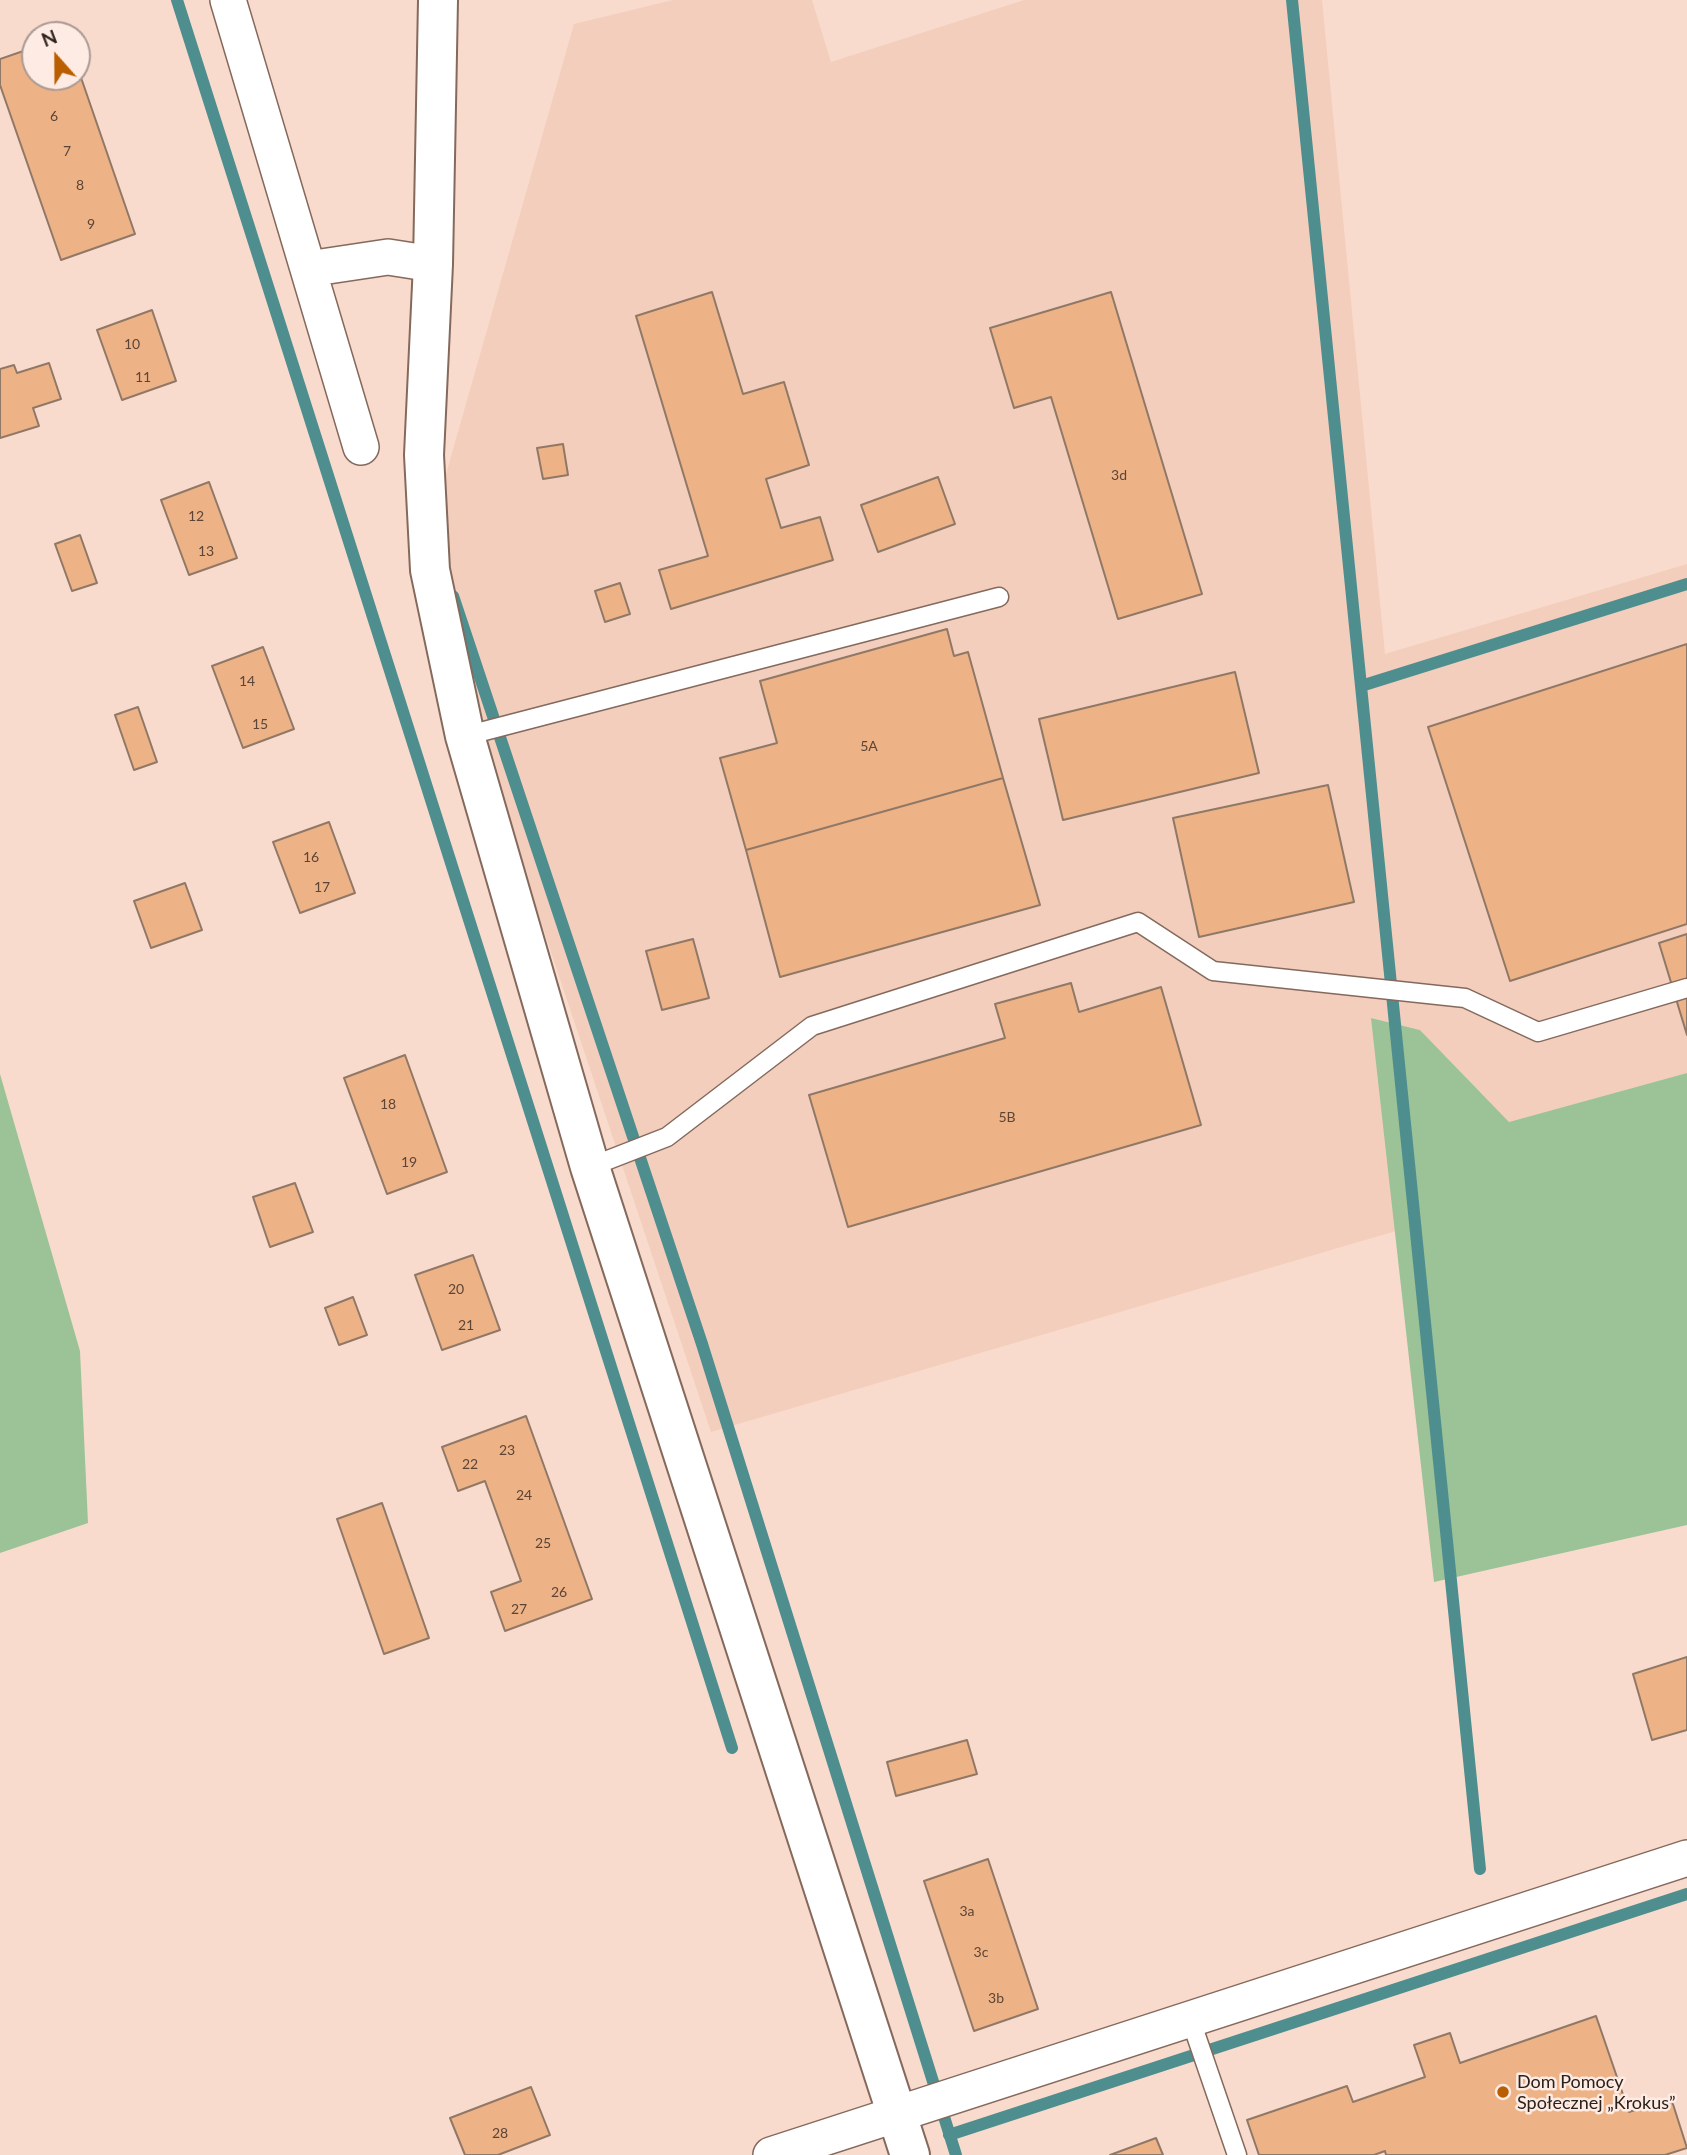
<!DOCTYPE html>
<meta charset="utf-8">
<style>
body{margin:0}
#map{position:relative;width:1687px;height:2155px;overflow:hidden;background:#f9dbcd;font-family:Lato,sans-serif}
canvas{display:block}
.north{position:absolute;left:21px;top:21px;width:70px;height:70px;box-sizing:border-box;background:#feebe3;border:2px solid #aa9a93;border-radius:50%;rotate:339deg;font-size:19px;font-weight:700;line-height:28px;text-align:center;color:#2b211b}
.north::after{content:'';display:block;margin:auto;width:24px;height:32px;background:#ba5f01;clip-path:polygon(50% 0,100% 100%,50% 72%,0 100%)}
</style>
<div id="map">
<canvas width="1687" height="2155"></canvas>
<div class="north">N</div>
</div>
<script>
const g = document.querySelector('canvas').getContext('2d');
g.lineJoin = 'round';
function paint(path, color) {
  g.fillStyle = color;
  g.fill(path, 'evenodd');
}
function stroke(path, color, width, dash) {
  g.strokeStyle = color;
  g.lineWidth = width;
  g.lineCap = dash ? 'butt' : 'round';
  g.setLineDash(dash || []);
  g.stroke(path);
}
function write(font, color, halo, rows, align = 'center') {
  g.font = font + ' Lato,sans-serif';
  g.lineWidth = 5;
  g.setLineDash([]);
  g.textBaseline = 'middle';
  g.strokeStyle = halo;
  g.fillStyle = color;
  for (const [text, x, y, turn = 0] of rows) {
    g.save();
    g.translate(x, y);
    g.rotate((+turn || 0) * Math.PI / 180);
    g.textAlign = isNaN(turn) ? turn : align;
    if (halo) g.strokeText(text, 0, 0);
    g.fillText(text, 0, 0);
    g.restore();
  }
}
const built = new Path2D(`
 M673 0H812L831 62 1024 0H1322L1385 654 1687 564V1073L1509 1122 1420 1030 1372 1018 1396 1231 711 1432 421 562 574 24Z`);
const green = new Path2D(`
 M1371 1018 1420 1030 1509 1122 1687 1073V1525L1434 1582Z
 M0 1074 80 1351 88 1523 0 1553Z`);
const stream = new Path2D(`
 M177 0 732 1748
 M1292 0 1480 1869
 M453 596 702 1344 956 2155
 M1361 686 1687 584
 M949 2135 1687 1894`);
const building = new Path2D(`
 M35 47V77H77V66L135 234 61 260 0 85V59Z
 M712 292 743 394 784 382 809 465 766 479 781 528 820 517 833 560 671 609 659 570 708 556 636 316Z
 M1111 292 1202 594 1118 619 1051 397 1014 408 990 328Z
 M152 310 176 381 122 400 97 330Z
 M49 363 61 399 33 408 39 426 0 438V369L14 365 17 373Z
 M563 444 568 475 543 479 537 448Z
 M938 477 955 524 878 552 861 505Z
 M209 482 237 558 189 575 161 500Z
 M80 535 97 583 72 591 55 544Z
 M620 583 630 614 605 622 595 591Z
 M947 629 954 656 968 652 1003 778 746 850 720 758 777 743 760 681Z
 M1687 644V924L1510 981 1428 727Z
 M263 647 294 729 243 748 212 666Z
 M1235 672 1259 773 1063 820 1039 719Z
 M138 707 157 762 134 770 115 715Z
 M1003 778 1040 905 780 977 746 850Z
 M1328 785 1354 902 1199 937 1173 818Z
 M329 822 355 893 300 913 273 842Z
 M185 883 202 930 151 948 134 901Z
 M1687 934V1035L1659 943Z
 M693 939 709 998 662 1010 646 951Z
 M1071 983 1079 1012 1161 987 1201 1125 848 1227 809 1095 1005 1038 995 1004Z
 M405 1055 447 1172 387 1194 344 1078Z
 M295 1183 313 1232 270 1247 253 1197Z
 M473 1255 500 1330 442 1350 415 1275Z
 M353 1297 367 1335 339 1345 325 1308Z
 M526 1416 592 1599 505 1631 491 1592 521 1581 485 1481 458 1491 442 1447Z
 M382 1503 429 1638 384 1654 337 1519Z
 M1687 1657V1730L1652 1740 1633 1674Z
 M967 1740 977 1774 896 1796 887 1762Z
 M988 1859 1038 2009 974 2031 924 1881Z
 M1596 2016 1629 2112 1671 2098 1687 2148 1665 2155H1386L1385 2151 1374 2155H1259L1247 2120 1347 2086 1353 2102 1425 2077 1414 2045 1450 2033 1460 2063Z
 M531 2087 550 2135 498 2155H465L450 2118Z
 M1156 2138 1163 2155H1110Z`);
const service = new Path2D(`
 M465 736 999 597
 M590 1167 667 1137 812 1026 1138 922 1213 971 1465 998 1538 1032 1687 988
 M1190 2018 1237 2155`);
const minor = new Path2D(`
 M228 0 361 447
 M308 269 388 257 433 264
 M771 2155 1687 1858`);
const tertiary = new Path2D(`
 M438 0 433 264 424 455 430 570 465 736 590 1167 910 2155`);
const markers = [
 [1503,2092,7,"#ba5f01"]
];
const numberNames = [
 ["6",54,116],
 ["7",67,151],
 ["8",80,185],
 ["9",91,224],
 ["10",132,344],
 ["11",143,377],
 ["3d",1119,475],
 ["12",196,516],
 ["13",206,551],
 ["14",247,681],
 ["15",260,724],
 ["5A",869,746],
 ["16",311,857],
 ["17",322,887],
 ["18",388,1104],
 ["5B",1007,1117],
 ["19",409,1162],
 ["20",456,1289],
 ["21",466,1325],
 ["23",507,1450],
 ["22",470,1464],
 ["24",524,1495],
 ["25",543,1543],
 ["26",559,1592],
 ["27",519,1609],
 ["3a",967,1911],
 ["3c",981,1952],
 ["3b",996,1998],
 ["28",500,2133]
];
const poiNames = [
 ["Dom Pomocy",1517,2082],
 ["Społecznej „Krokus”",1517,2103]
];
paint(built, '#f3cebc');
paint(green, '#9bc397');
stroke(stream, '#4e8e8e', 12);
paint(building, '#eeb287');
stroke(building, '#907867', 2);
stroke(service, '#84695d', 21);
stroke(minor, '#84695d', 38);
stroke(tertiary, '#84695d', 42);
stroke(service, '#fff', 18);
stroke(minor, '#fff', 35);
stroke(tertiary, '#fff', 38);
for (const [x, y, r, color] of markers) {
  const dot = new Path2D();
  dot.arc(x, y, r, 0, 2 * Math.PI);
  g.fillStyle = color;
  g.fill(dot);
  stroke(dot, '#feebe3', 2.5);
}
write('14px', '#5c4536', null, numberNames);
write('18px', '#2b211b', '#feebe3', poiNames, 'left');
</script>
